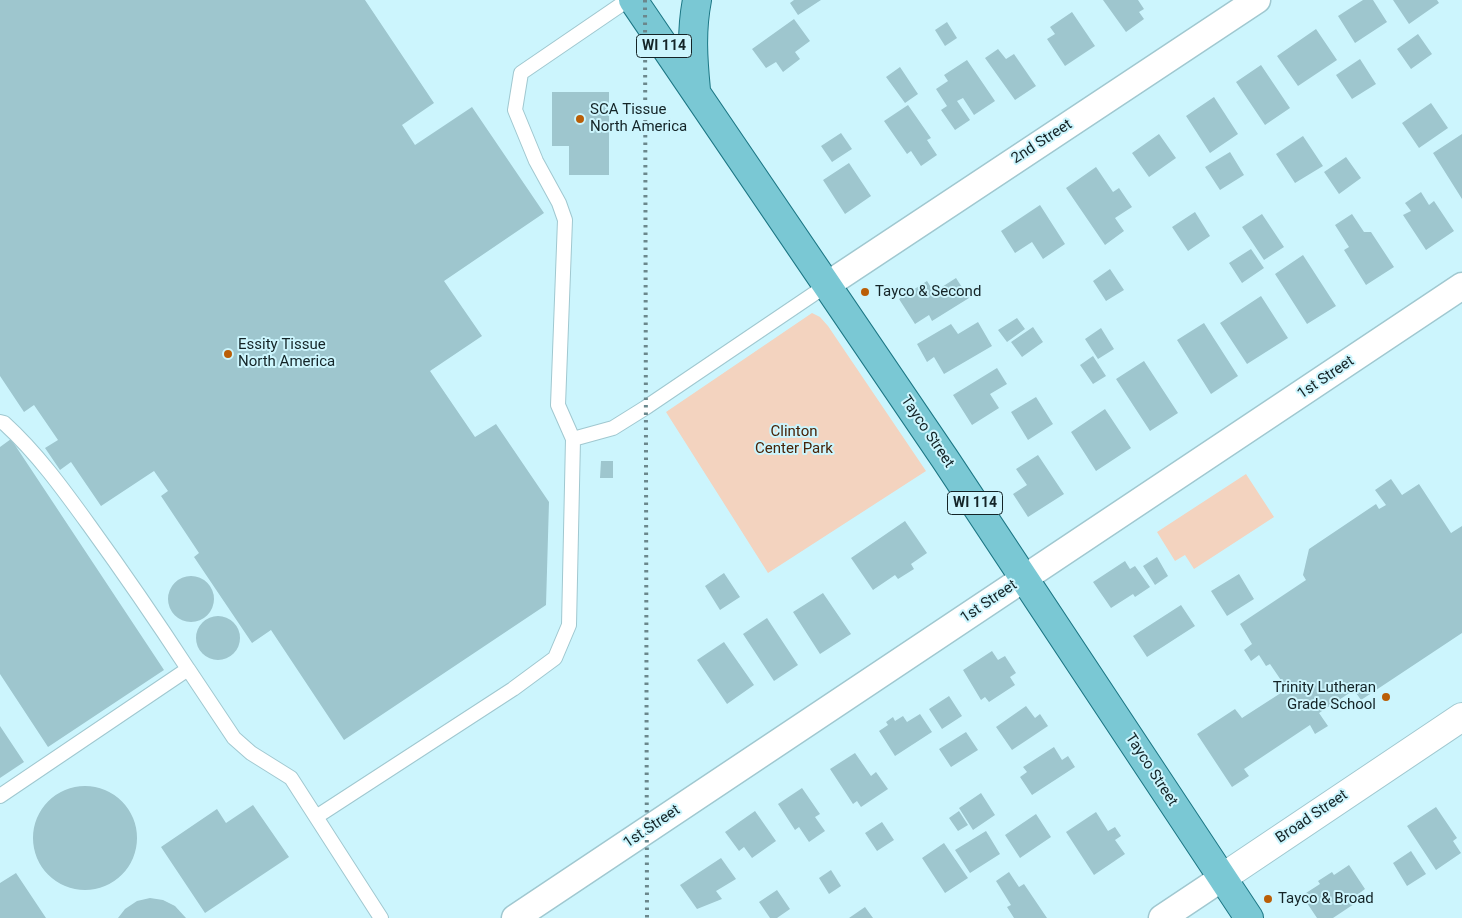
<!DOCTYPE html>
<style>
body{margin:0}
canvas{display:block;background:#ccf5fd}
</style>
<canvas width="1462" height="918"></canvas>
<script>
const g = document.querySelector('canvas').getContext('2d');
g.lineJoin = 'round';
function paint(path, color) {
  g.fillStyle = color;
  g.fill(path, 'evenodd');
}
function stroke(path, color, width, dash) {
  g.strokeStyle = color;
  g.lineWidth = width;
  g.lineCap = dash ? 'butt' : 'round';
  g.setLineDash(dash || []);
  g.stroke(path);
}
function write(font, color, halo, rows, align = 'center') {
  g.font = font + ' Roboto,sans-serif';
  g.lineWidth = 4;
  g.setLineDash([]);
  g.textBaseline = 'middle';
  g.strokeStyle = halo;
  g.fillStyle = color;
  for (const [text, x, y, turn = 0] of rows) {
    g.save();
    g.translate(x, y);
    g.rotate((+turn || 0) * Math.PI / 180);
    g.textAlign = isNaN(turn) ? turn : align;
    if (halo) g.strokeText(text, 0, 0);
    g.fillText(text, 0, 0);
    g.restore();
  }
}
const green = new Path2D(`
 M812 313 820 317 828 326 926 471 768 573 666 412Z
 M1246 474 1274 517 1194 569 1185 555 1175 561 1157 532Z`);
const building = new Path2D(`
 M0 0H365L434 103 402 125 415 145 472 107 544 213 444 281 482 336 430 371 475 437 496 424 549 502 546 605 344 740 271 630 252 643 194 557 199 553 161 496 168 491 154 471 101 506 71 462 60 470 45 448 58 440 34 405 24 412 0 376Z
 M794 0H821L798 15 790 3Z
 M1103 0H1138L1144 9 1139 12 1144 19 1126 32Z
 M1363 0H1373L1387 22 1355 43 1338 16Z
 M1393 0H1437L1439 3 1409 24Z
 M1072 12 1095 46 1065 66 1047 39 1055 34 1050 27Z
 M794 19 810 41 795 52 800 59 783 72 776 62 766 68 752 49Z
 M947 22 957 38 945 46 935 30Z
 M1316 29 1337 60 1298 86 1277 56Z
 M1418 34 1432 54 1411 69 1397 49Z
 M998 49 1006 59 1014 54 1036 86 1015 100 985 58Z
 M1360 59 1376 84 1352 99 1336 75Z
 M967 60 995 101 974 115 963 98 957 101 970 120 955 130 941 110 947 106 936 89 948 81 944 75Z
 M1261 65 1290 108 1265 125 1236 82Z
 M900 67 918 94 905 103 886 77Z
 M552 92H609V175H569V146H552Z
 M1214 97 1238 134 1210 153 1186 116Z
 M1431 103 1448 128 1419 148 1402 123Z
 M908 105 931 138 927 140 937 155 921 166 911 151 907 154 884 121Z
 M841 133 852 149 832 162 821 146Z
 M1159 134 1176 158 1149 177 1132 153Z
 M1462 134V199L1433 153Z
 M1303 136 1323 166 1295 183 1276 154Z
 M1230 152 1244 175 1220 190 1205 167Z
 M1346 157 1361 178 1339 194 1324 172Z
 M849 163 871 196 845 214 823 180Z
 M1096 167 1113 192 1119 188 1132 207 1115 218 1124 231 1105 245 1066 188Z
 M1421 192 1429 205 1434 201 1454 231 1426 250 1403 215 1411 211 1405 203Z
 M1040 205 1065 244 1043 259 1032 242 1015 253 1001 231Z
 M1195 212 1210 236 1188 251 1172 227Z
 M1262 214 1284 247 1264 260 1242 227Z
 M1352 214 1364 232H1371L1394 267 1366 285 1344 250 1349 247 1335 225Z
 M1251 249 1264 268 1242 283 1229 263Z
 M1303 255 1336 306 1307 324 1275 274Z
 M1110 269 1124 290 1106 301 1093 281Z
 M956 278 969 298 932 321 929 315 915 324 899 299 927 281 934 292Z
 M1261 296 1288 338 1247 364 1220 323Z
 M1017 318 1025 329 1007 342 998 330Z
 M978 322 992 346 944 374 934 357 927 362 917 344 951 324 958 334Z
 M1204 323 1238 376 1211 394 1177 340Z
 M1033 327 1043 342 1022 357 1011 342Z
 M1101 328 1114 349 1098 359 1085 339Z
 M1093 356 1106 376 1093 384 1080 365Z
 M1144 361 1178 413 1150 431 1116 379Z
 M997 368 1007 384 990 394 999 408 972 425 953 395Z
 M1036 397 1053 424 1028 440 1011 412Z
 M1105 409 1131 448 1096 471 1071 432Z
 M11 439 164 670 48 747 0 674V447Z
 M1038 455 1064 494 1028 517 1013 494 1027 485 1016 469Z
 M601 461H613V478H600Z
 M1391 479 1402 495 1419 484 1451 533 1462 526V633L1361 700 1354 690 1319 713 1328 726 1315 734 1310 725 1244 769 1249 776 1232 787 1197 734 1235 709 1242 718 1287 689 1270 664 1266 666 1259 655 1251 661 1244 650 1252 644 1240 624 1306 580 1303 575 1309 549 1376 504 1379 509 1386 505 1375 490Z
 M905 521 927 553 911 564 914 569 898 579 895 575 873 590 851 558Z
 M1157 557 1168 576 1155 585 1143 566Z
 M1125 561 1130 569 1135 566 1150 587 1135 597 1133 594 1111 608 1093 582Z
 M724 573 740 597 720 610 705 586Z
 M1239 574 1254 599 1227 616 1211 591Z
 M168 599a23 23 0 1 1 46 0a23 23 0 1 1-46 0Z
 M823 593 851 634 820 654 793 612Z
 M1181 605 1195 626 1147 657 1133 636Z
 M196 638a22 22 0 1 1 44 0a22 22 0 1 1-44 0Z
 M767 618 798 665 774 681 743 634Z
 M724 642 754 685 727 704 697 660Z
 M992 651 998 660 1005 656 1016 673 1010 677 1015 685 989 702 985 697 981 700 963 670Z
 M949 696 962 716 942 729 929 709Z
 M1026 706 1035 718 1040 714 1048 726 1012 750 996 727Z
 M920 714 932 732 895 756 879 731 888 725 886 722 893 717 895 721 903 716 907 722Z
 M0 726 24 762 0 778Z
 M966 732 978 750 951 767 939 749Z
 M1054 747 1062 760 1068 756 1075 767 1032 795 1020 777 1027 772 1023 767Z
 M855 753 871 776 876 772 888 789 861 807 857 801 853 804 830 769Z
 M33 838a52 52 0 1 1 104 0a52 52 0 1 1-104 0Z
 M802 788 820 814 815 817 825 831 809 842 799 827 795 830 778 804Z
 M981 793 995 815 973 830 959 808Z
 M253 805 289 857 205 913 161 847 217 809 226 823Z
 M1436 807 1457 838 1453 841 1461 853 1436 870 1407 826Z
 M755 811 776 841 752 858 744 847 739 851 725 832Z
 M959 811 968 825 958 831 949 818Z
 M1096 812 1108 831 1115 827 1121 836 1115 840 1125 854 1094 875 1066 832Z
 M1036 814 1051 837 1020 858 1005 835Z
 M882 822 894 840 877 851 865 833Z
 M986 831 1000 854 970 873 955 850Z
 M944 843 968 878 945 893 922 858Z
 M1411 851 1426 874 1407 886 1393 863Z
 M721 858 736 879 716 891 722 899 697 909 680 885Z
 M1349 865 1365 889 1357 895 1360 900 1333 918H1317L1307 903 1311 901 1306 893 1320 884 1318 881 1332 872 1334 875Z
 M831 870 841 886 829 894 819 878Z
 M1009 872 1019 887 1024 884 1047 918H1014L1007 907 1011 905 996 881Z
 M16 873 46 918H0V883Z
 M777 890 790 909 777 918H770L759 902Z
 M150 898 163 900 175 906 186 918H118L125 909 137 901Z
 M865 907 873 918H849Z`);
const service = new Path2D(`
 M0 422 4 423C37 453 63 489 89 525 123 572 156 620 188 669L0 796
 M573 439 613 428 645 408 827 285
 M188 669 234 738 251 753 291 778 381 918
 M316 817 513 689 555 658 569 625 573 439 558 405 565 220 559 203 536 161 515 110 521 73 628 0`);
const minor = new Path2D(`
 M827 285 1257 0
 M515 918 1462 286
 M1162 918 1222 878`);
const tertiary = new Path2D(`
 M1222 878 1462 717`);
const primary = new Path2D(`
 M633 0 945 459 1249 918
 M696 90C693 59 691 31 697 0`);
const rail = new Path2D(`
 M645 0 647 918`);
const markers = [
 [580,119,5,"#ba5e07"],
 [865,292,5,"#ba5e07"],
 [228,354,5,"#ba5e07"],
 [1386,697,5,"#ba5e07"],
 [1268,899,5,"#ba5e07"]
];
const shields = [
 [664,46,55],
 [975,503,55]
];
const shieldNames = [
 ["WI 114",664,46],
 ["WI 114",975,503]
];
const poiNames = [
 ["SCA Tissue",590,110],
 ["North America",590,127],
 ["Tayco & Second",875,292],
 ["Essity Tissue",238,345],
 ["North America",238,362],
 ["Trinity Lutheran",1376,688,"right"],
 ["Grade School",1376,705,"right"],
 ["Tayco & Broad",1278,899]
];
const streetNames = [
 ["2nd Street",1042,142,-33],
 ["1st Street",1326,378,-34],
 ["Tayco Street",927,432,56],
 ["1st Street",989,602,-34],
 ["Tayco Street",1151,770,57],
 ["Broad Street",1312,817,-34],
 ["1st Street",652,827,-34]
];
const parkNames = [
 ["Clinton",794,432],
 ["Center Park",794,449]
];
paint(green, '#f3d3bf');
paint(building, '#9ec6ce');
stroke(service, '#a0c8d0', 16);
stroke(minor, '#a0c8d0', 29);
stroke(tertiary, '#a0c8d0', 30);
stroke(primary, '#1c7785', 30);
stroke(service, '#fff', 14);
stroke(minor, '#fff', 26);
stroke(tertiary, '#fff', 28);
stroke(primary, '#7ac8d4', 28);
stroke(rail, '#6b878c', 4, [2.5, 5]);
for (const [x, y, r, color] of markers) {
  const dot = new Path2D();
  dot.arc(x, y, r, 0, 2 * Math.PI);
  g.fillStyle = color;
  g.fill(dot);
  stroke(dot, '#ccf5fd', 2);
}
for (const [x, y, w] of shields) {
  const box = new Path2D();
  box.roundRect(x - w / 2, y - 11.5, w, 23, 4);
  g.fillStyle = '#ccf5fd';
  g.fill(box);
  stroke(box, '#142427', 1);
}
write('bold 14px', '#142427', null, shieldNames);
write('15px', '#142427', '#ccf5fd', poiNames, 'left');
write('15px', '#142427', '#ccf5fd', streetNames);
write('15px', '#482307', '#ccf5fd', parkNames);
</script>
